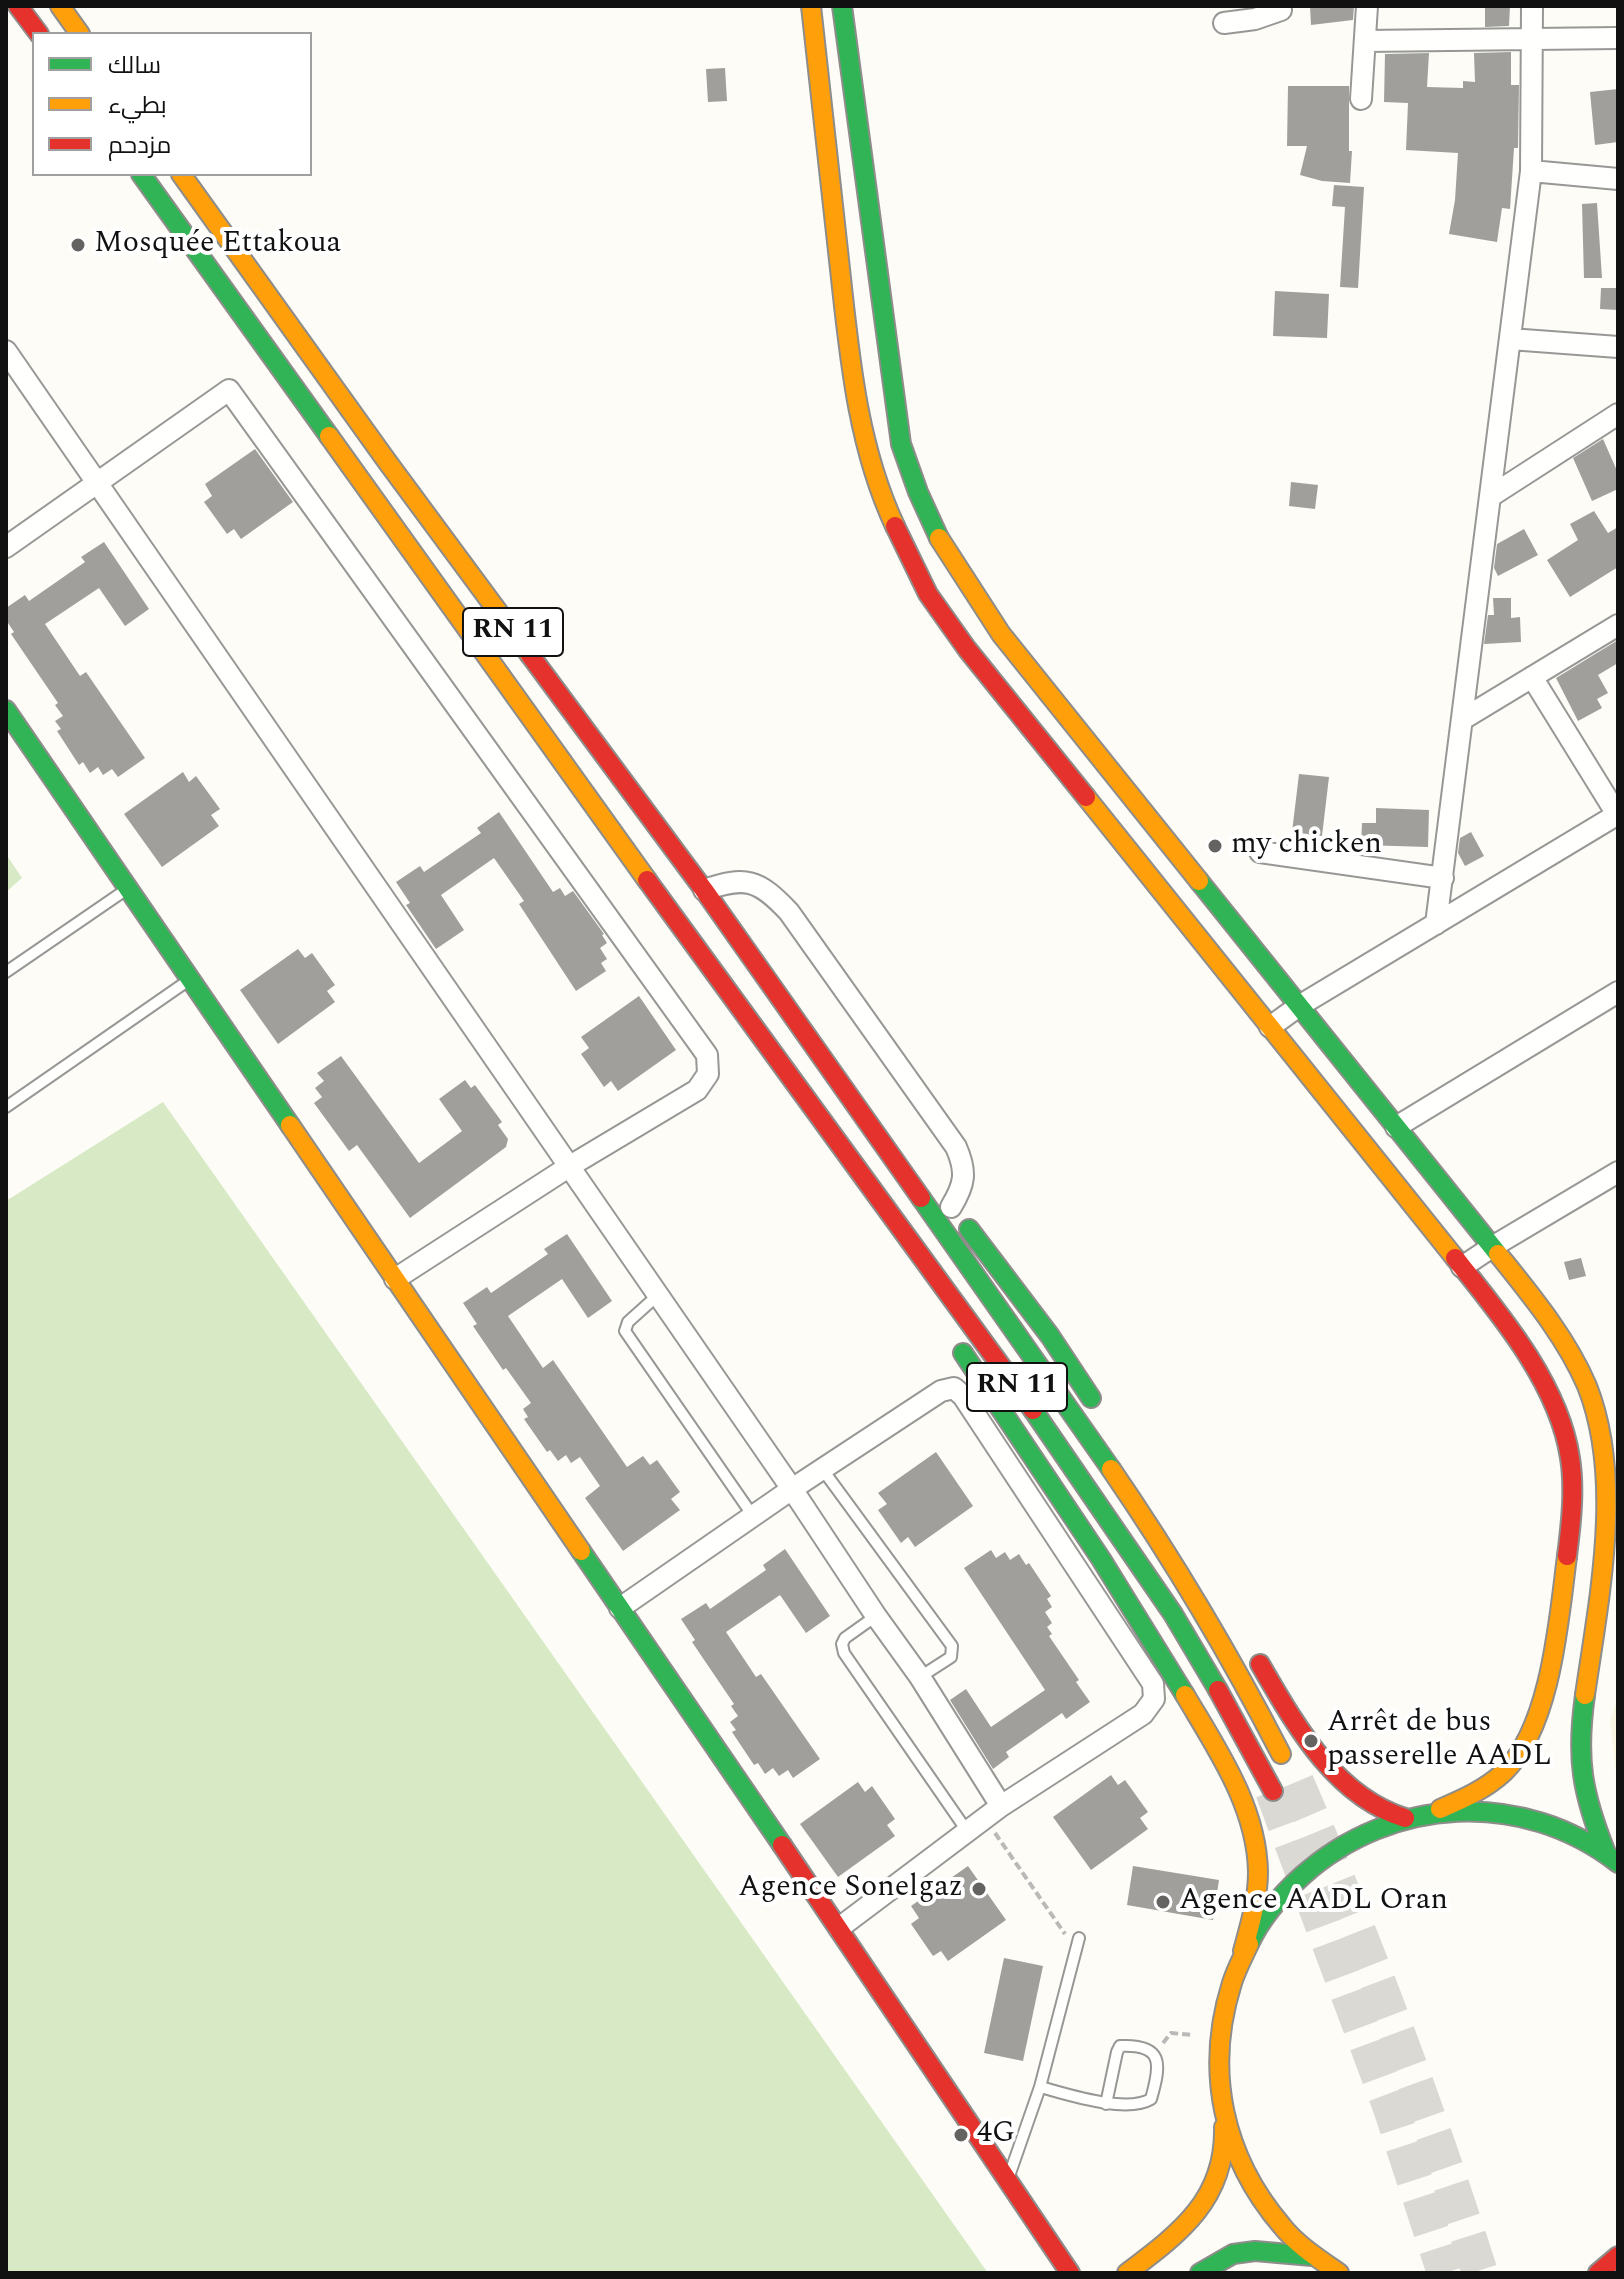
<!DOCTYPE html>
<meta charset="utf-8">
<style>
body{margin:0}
#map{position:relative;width:1624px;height:2279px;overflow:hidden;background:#fdfcf7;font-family:Spectral,Cairo,serif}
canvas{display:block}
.frame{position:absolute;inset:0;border:8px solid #111;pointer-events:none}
.legend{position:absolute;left:32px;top:32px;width:280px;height:144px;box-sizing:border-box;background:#fff;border:2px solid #a0a0a0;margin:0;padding:10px 14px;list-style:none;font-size:24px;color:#111}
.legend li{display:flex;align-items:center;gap:16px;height:40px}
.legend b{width:40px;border:2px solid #a0a0a0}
</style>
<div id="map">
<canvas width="1624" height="2279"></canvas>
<div class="frame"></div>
<ul class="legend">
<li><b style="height:10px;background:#30b455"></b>سالك</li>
<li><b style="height:10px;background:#ff9f0a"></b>بطيء</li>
<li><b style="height:10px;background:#e5322d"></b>مزدحم</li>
</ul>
</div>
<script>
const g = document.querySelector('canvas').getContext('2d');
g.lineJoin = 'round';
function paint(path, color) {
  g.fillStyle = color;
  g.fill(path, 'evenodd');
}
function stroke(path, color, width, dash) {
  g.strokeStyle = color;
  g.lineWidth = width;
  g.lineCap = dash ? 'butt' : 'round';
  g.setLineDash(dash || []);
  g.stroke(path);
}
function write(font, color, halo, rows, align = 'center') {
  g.font = font + ' Spectral,serif';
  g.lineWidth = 8;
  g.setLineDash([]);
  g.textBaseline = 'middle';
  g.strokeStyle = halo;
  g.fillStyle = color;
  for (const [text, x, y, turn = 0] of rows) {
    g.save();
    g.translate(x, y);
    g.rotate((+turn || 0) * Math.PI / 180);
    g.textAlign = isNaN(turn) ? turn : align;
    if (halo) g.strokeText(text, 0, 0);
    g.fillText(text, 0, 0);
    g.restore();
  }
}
const farmland = new Path2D(`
 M1618 1697V1778L1616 1774 1610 1720Z`);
const forest = new Path2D(`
 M6 854 22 878 6 892Z
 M163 1102 988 2273H6V1201Z`);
const building = new Path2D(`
 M1310 6H1354L1353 20 1311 25Z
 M1485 6H1510L1509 26 1485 27Z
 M1511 52V85H1519L1518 148H1514L1510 209 1502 208 1497 242 1449 234 1455 200 1458 153 1406 150 1408 103 1384 102 1385 54 1429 53 1427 87 1463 88V81L1475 82 1474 53Z
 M725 68 727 101 708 102 706 69Z
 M1288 86H1349V151H1352L1350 183 1322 181 1300 175 1307 146H1287Z
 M1618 89V142L1595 145 1590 92Z
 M1334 185 1364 187 1358 288 1340 287 1345 207 1332 206Z
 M1597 203 1602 278H1584L1582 204Z
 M1601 288H1618V310L1600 309Z
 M1275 291 1329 294 1327 338 1273 336Z
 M1603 439 1618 473V489L1592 501 1573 458Z
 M255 449 293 502 241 539 234 529 227 534 204 502 212 496 205 484Z
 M1291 482 1318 485 1315 509 1289 506Z
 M1594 511 1608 533 1618 527V567L1570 597 1547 560 1578 540 1570 524Z
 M1524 529 1538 555 1498 576 1494 568 1497 544Z
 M104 542 149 609 125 626 99 588 45 624 80 676 86 672 145 758 118 777 112 769 103 775 98 767 90 773 83 762 79 765 57 731 61 729 55 721 63 716 55 705 58 703 11 634 14 632 6 620V608L25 595 29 601 85 562 81 557Z
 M1493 598H1511V618L1520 617 1521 642 1484 644 1488 615H1494Z
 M1618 640V663L1598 675 1608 693 1597 699 1602 708 1578 721 1556 678Z
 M183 772 189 782 196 776 220 809 211 815 219 826 162 867 124 814Z
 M1299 774 1329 777 1322 836 1292 832Z
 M1376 808 1429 810 1428 847 1361 845 1362 823H1376Z
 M499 812 553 892 560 888 565 896 573 891 604 934 602 935 607 943 600 948 607 959 601 963 606 971 576 991 519 904 524 901 494 858 441 895 464 930 436 949 406 905 410 903 396 882 420 866 424 872 481 833 477 828Z
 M1471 832 1484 856 1465 866 1458 853 1460 838Z
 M298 949 305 958 312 953 335 985 327 991 335 1002 278 1044 240 990Z
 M639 996 676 1050 618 1091 611 1081 604 1087 581 1054 589 1048 581 1037Z
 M341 1056 419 1163 462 1131 439 1099 465 1080 471 1088 475 1085 502 1122 498 1125 508 1139 506 1147 410 1218 357 1145 349 1151 314 1103 322 1097 315 1088 324 1081 317 1073Z
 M567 1234 612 1301 588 1318 562 1279 508 1316 543 1368 553 1360 627 1467 643 1456 650 1465 657 1460 680 1492 671 1499 680 1510 623 1551 585 1498 600 1486 580 1457 571 1463 566 1455 558 1461 550 1450 547 1452 524 1419 528 1417 523 1409 531 1403 506 1368 503 1370 473 1326 477 1324 463 1303 487 1287 491 1293 548 1254 544 1249Z
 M1581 1258 1586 1276 1569 1280 1564 1262Z
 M936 1452 973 1506 915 1547 908 1537 901 1543 878 1510 887 1504 878 1493Z
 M785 1549 830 1616 806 1633 780 1595 726 1632 756 1677 761 1674 820 1759 793 1778 788 1770 779 1776 773 1768 765 1774 758 1763 754 1765 732 1732 736 1730 730 1722 738 1716 731 1706 734 1704 692 1642 695 1640 681 1619 706 1603 710 1609 766 1570 763 1565Z
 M991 1550 996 1558 1005 1552 1010 1560 1019 1554 1026 1565 1029 1563 1051 1596 1047 1599 1052 1607 1045 1612 1052 1623 1047 1627 1052 1634 1049 1636 1079 1680 1076 1682 1090 1702 1066 1719 1062 1713 1006 1752 1009 1757 993 1769 950 1700 966 1689 991 1727 1045 1690 964 1568Z
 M1111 1775 1118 1785 1125 1780 1148 1812 1140 1818 1148 1829 1091 1870 1053 1817Z
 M858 1782 865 1792 872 1786 895 1819 887 1825 895 1836 838 1877 800 1824Z
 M968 1866 1006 1920 948 1961 941 1951 933 1956 911 1924 919 1918 911 1906Z
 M1133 1866 1219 1880 1213 1920 1127 1905Z
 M1004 1958 1043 1966 1023 2061 984 2053Z`);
const highwayTunnel = new Path2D(`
 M1296 1782C1365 1942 1427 2106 1480 2273
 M1273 1791 1391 2108 1445 2273`);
const path = new Path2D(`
 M995 1833 1065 1934
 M1163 2043 1171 2033 1194 2035`);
const lane = new Path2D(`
 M6 972 127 889
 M6 1107 189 980
 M658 1295 628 1322 625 1331 753 1516
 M823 1470 952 1646 951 1657 920 1677
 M876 1616 845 1638 842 1644 844 1653 967 1831
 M1040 2087C1067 2094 1126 2114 1151 2099 1161 2064 1164 2044 1120 2046L1117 2052 1106 2104
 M1009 2176 1040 2087 1079 1938`);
const street = new Path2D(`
 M1224 23 1255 19 1281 10 1280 6
 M1365 41 1618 38
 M1361 99 1367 6
 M1531 171 1618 179
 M1510 339 1618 347
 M6 351 792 1489 876 1616 920 1677 1001 1806 839 1928
 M1491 496 1618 414
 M6 547 229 390 707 1055 708 1074 697 1090 570 1166 395 1279
 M1532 677 1618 816
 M1463 719 1618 625
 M1260 852 1443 878
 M704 890C746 876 758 879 789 912L956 1147C967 1172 965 1184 951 1207
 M1436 924 1531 171 1532 6
 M1270 1027 1299 1006 1618 814
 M1396 1127 1618 992
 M1462 1267 1492 1247 1618 1172
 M620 1608 792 1489 941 1391 954 1388 963 1396 1153 1684 1154 1699 1143 1714 1001 1806`);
const fast = new Path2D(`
 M842 6 901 444 918 492 939 538
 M141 174 329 436
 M6 710 290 1125
 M1199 881 1498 1254
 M921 1198 1111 1469
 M969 1229 1050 1336 1091 1398
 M963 1353 1101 1559 1185 1695
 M1033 1410 1173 1614 1218 1690
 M581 1551 782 1845
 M1585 1695C1576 1759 1582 1793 1606 1853
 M1249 1944C1261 1918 1281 1895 1302 1876 1391 1796 1523 1789 1618 1863
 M1200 2273 1233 2254 1255 2251 1312 2256`);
const slow = new Path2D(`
 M60 6 80 34
 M811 6C820 91 830 175 839 260 849 350 856 443 895 526
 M181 174 386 460 530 655
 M329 436 647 880
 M939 538 1001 634 1199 881
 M1086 797 1455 1258
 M290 1125 581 1551
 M1498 1254C1530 1294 1566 1337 1587 1386 1624 1479 1599 1598 1585 1695
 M1111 1469C1174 1561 1230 1655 1281 1754
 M1185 1695C1217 1749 1257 1807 1258 1872 1258 1899 1250 1925 1243 1951
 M1440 1809C1463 1799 1486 1789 1504 1772 1551 1727 1559 1619 1567 1556
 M1249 1944C1243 1957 1236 1970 1232 1983 1204 2071 1223 2157 1282 2226 1297 2245 1319 2259 1339 2273
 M1127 2273C1180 2233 1226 2199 1224 2127`);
const jam = new Path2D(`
 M18 6 39 34
 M895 526 928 594 967 649 1086 797
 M530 655 704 890 921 1198
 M647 880 1033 1410
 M1455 1258C1500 1314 1559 1384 1570 1458 1575 1489 1571 1525 1567 1556
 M1260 1664C1295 1724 1334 1796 1405 1818
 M1218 1690 1273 1791
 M782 1845 1070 2273
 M1598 2273 1618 2256`);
const markers = [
 [78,245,8,"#646362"],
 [1215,846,8,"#646362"],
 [1311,1741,8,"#646362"],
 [979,1889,8,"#646362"],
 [1163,1902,8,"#646362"],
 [961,2135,8,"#646362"]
];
const shields = [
 [513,632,100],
 [1017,1387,100]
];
const shieldNames = [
 ["RN 11",513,632],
 ["RN 11",1017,1387]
];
const poiNames = [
 ["Mosquée Ettakoua",94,245],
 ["my chicken",1231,846],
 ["Arrêt de bus",1327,1724],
 ["passerelle AADL",1327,1758],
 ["Agence Sonelgaz",963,1889,"right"],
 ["Agence AADL Oran",1179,1902],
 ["4G",977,2135]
];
paint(farmland, '#f9f7e4');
paint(forest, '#d8eac5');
paint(building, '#a19f9c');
stroke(highwayTunnel, '#dad9d4', 36, [36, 18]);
stroke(lane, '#979795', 14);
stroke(street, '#979795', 24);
stroke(fast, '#8e8d8b', 22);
stroke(slow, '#8e8d8b', 22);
stroke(jam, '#8e8d8b', 22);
stroke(path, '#b9b9b8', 4, [8, 4]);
stroke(lane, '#fffffe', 10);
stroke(street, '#fffffe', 20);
stroke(fast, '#30b455', 18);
stroke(slow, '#ff9f0a', 18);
stroke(jam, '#e5322d', 18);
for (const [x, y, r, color] of markers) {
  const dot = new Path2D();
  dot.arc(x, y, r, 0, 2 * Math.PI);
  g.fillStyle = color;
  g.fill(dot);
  stroke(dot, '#fff', 3);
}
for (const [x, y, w] of shields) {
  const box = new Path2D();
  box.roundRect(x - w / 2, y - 24, w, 48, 6);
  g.fillStyle = '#fff';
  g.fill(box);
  stroke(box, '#111', 2);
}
write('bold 28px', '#111', null, shieldNames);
write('30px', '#111', '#fff', poiNames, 'left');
</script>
